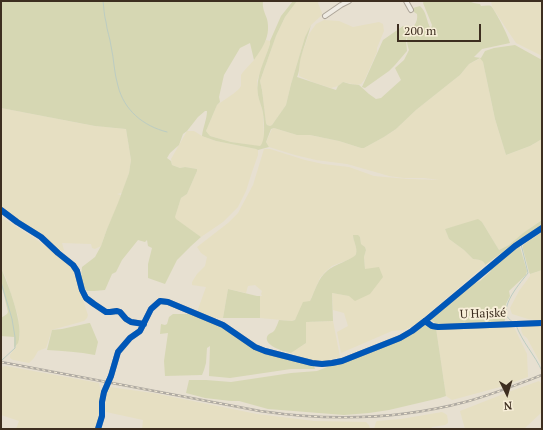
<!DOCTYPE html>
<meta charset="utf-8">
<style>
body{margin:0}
#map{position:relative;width:543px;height:430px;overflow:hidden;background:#e7e0d1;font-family:"PT Serif",serif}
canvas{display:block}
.frame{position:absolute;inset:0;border:2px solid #3d2e20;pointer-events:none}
.north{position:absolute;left:487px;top:374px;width:40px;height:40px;-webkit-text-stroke:3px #f7eed8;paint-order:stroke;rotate:175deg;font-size:11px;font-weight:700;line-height:16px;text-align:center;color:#3d2e20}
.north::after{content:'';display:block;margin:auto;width:14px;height:18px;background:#3d2e20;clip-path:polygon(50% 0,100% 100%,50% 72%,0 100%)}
.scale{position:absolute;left:397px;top:24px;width:84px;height:18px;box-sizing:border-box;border:2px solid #3d2e20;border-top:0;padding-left:5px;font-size:12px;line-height:14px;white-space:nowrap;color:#3d2e20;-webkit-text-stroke:3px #f7eed8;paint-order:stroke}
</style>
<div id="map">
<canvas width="543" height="430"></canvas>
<div class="frame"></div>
<div class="north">N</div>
<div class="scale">200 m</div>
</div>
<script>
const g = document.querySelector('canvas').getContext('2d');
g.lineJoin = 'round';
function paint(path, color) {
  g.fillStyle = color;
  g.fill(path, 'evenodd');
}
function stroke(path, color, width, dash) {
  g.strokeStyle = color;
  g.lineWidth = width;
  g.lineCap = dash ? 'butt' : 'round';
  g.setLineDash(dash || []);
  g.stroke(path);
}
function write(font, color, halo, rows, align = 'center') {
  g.font = font + ' "PT Serif",serif';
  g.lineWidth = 4;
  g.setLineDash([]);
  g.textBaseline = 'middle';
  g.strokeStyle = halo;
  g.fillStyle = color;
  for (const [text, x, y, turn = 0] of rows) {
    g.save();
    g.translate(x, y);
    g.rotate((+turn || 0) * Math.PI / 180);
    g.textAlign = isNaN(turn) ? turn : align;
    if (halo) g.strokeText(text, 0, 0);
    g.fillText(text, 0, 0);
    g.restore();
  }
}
const farmland = new Path2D(`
 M297 1H319L318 3 322 13V15L311 25 305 37 291 84 286 105 272 125 270 126 267 125 266 123 262 90 260 81 276 36 285 17Z
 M491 1H542V56L516 43 492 7Z
 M324 20 339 21 353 27 379 22 383 24 384 31 377 48V52L365 79 361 84 357 85 343 82 338 86 331 88 315 83 299 76 300 59 309 34 316 24Z
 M266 40 270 41V44L257 81 258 95 263 113 264 137 263 144 260 146H256L231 142 210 136 206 131 217 105 233 94 239 89 241 86V75L243 72 254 60Z
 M481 58 483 62 495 119 506 155 530 146 542 139V220L540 221 523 233 509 245 499 250 482 222 460 225 445 229 449 239 464 250 473 259 482 260 484 262 485 265 415 325 404 330 392 331 341 353 337 332 348 326 344 313 333 310 332 293 350 296 365 269 364 257 366 250 365 247 361 244 360 237 357 235H353V237L357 250 356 254 353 258 332 266 325 272 320 278 310 301 295 320 292 321 260 318V296H262L261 294 262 291 255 285 248 286 246 293 228 289 223 318H215L197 312 206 287 192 285V282L197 274 205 266 207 257 201 253 197 247 228 223 238 213 253 185 264 149H270L305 160 323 164 349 167 374 176 408 179 439 180 424 178H404L389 176 347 164 316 160 295 155 269 147 266 142 272 129 274 128 297 135H310L339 141 361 148H364L384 137 396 129 416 110 460 75 469 64Z
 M1 108 95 126 126 129 131 160 129 173 122 193 117 194 121 195 119 203 107 229 101 246 95 249 92 248 91 244 62 243 64 250 61 251 37 232 24 225 1 208Z
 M187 131H194L202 136 216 141 256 149 258 150V155L252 172 246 191 238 207 223 222 201 237 175 219V216L181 198 187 194 197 171V169L185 167 180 168 172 165 171 159Z
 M1 217 34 238 69 263 72 267 88 315 87 318 84 321 55 329 52 330 46 348 38 351 34 358 29 363 13 360 10 358V355L17 344 20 336 19 325 18 316 6 278 1 268Z
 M542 270V321L528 319 512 314 510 308 519 291 530 276V274Z
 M333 321 340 357 324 361 308 360 291 353 306 343V322Z
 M533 324 542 327V366L527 338 523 335 521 330 522 326Z
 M477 327H511L515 329 527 354 528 377 500 387 452 400 446 396 436 328Z
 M6 366 99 383 101 392 100 408 99 420 95 429H16L19 421 1 415V367Z
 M539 381 542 384V412L524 429H465L460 411 511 391Z
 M109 387 153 393 257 414 314 421 366 422 369 425 370 429H142L143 420 106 412 105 409 107 389Z
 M442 412 444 413 447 415 448 421V423L445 425 432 427 431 429H374L376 422 377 421 401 419Z`);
const green = new Path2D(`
 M1 1H263C262 8 265 13 267 19 271 36 263 47 254 60L250 43 240 48 224 75 219 97 220 102 217 105 206 131 210 136 231 142 260 146C266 141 264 121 263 113 262 107 259 101 258 95 255 77 265 60 270 44V41L281 16 293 1H297L285 17 276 36 260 81 262 90 266 123 267 125 270 126 272 125 286 105 291 84 305 37 311 25C308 36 304 46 301 57 299 64 300 71 297 77L336 90 338 86 343 82 350 84 359 85 369 94 376 99 381 98 401 80 395 68 404 60 409 50C408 47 407 44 407 41 407 29 419 26 417 14L414 12 413 8 420 6C427 12 426 21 431 29L432 25 423 3 424 1H468L474 3 480 4 481 6C484 6 488 5 491 6 495 10 509 37 510 43L482 49 474 57 481 58 485 51 494 48 515 45 542 60V139L530 146 506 155 495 119 483 62 480 58 469 64 460 75 416 110 396 129 384 137 364 148H361L339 141 310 135H297L274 128 271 129 266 142 269 147 258 150 256 149 216 141 202 136C203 127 207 119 207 111H205L198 117 187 131 183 134 179 145 170 153 167 158 171 161 172 165 180 168 185 167 197 169V171L187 194 181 198 175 217 176 219 201 237 191 246 177 260 165 284 148 278V264L152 248 148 246 147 240 145 242 138 240 122 260 116 272 112 274 105 290 94 291H87C81 285 81 275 82 267L95 257 101 246 107 229 118 203 129 173 131 160 126 129 95 126 1 108Z
 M403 26 409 29 406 40 407 51 395 65 389 71 365 88 362 87 383 40Z
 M478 219 482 222 499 250 509 245 523 233 542 220V226L520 239 485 265C484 259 478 260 473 259L464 250 449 239 445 229Z
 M542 232V270L530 274 529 272 523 249V245Z
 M353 235H358L360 237 361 244 365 247 366 250 364 257 365 269 379 267 383 277 370 294 355 301 349 296 332 293 333 321 306 322V343L291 353C285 352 261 345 268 335 270 333 272 333 274 331 276 328 278 323 279 320L292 321 295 320 303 302 310 301C315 291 318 278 327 271 333 265 354 259 356 254 358 248 353 241 353 235Z
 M518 246 520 247 527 271 526 275 509 291 510 296 506 304 505 320 504 322 437 324 431 320 432 318 473 284 480 281 491 271V267L497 264 498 262Z
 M1 268C8 284 25 327 18 343 17 345 15 346 14 348V337L1 336V318L7 314 8 312 3 291 1 287Z
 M228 289 257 296H260V318H223Z
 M173 314H191L197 316 228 331 258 350 266 354 288 358 314 366 315 369H291L230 378 209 376 210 346 207 348 206 363 204 370 202 375 165 376 164 361 168 333 160 334 161 324 165 325 167 324 169 317Z
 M89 323H90L98 342 95 355C79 352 63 351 47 350L52 330 62 329Z
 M426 323 436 328 446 396 440 398 389 410 369 413 344 415 268 409 239 401H231L205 398 186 393 189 380H206L231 382 291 373 317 371 410 335 423 324Z`);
const stream = new Path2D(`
 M103 1C104 8 104 15 106 22 107 31 110 38 111 46 114 59 114 73 118 86 124 110 143 126 167 132
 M1 282 12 319 15 337V348L1 361
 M514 323C512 321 508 319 507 316 502 303 521 282 528 273L521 244
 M516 325C522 342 535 355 542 371`);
const minor = new Path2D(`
 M406 1 411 10
 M325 16 341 5 349 1
 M1 210 17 222 41 237 58 253 73 265 77 271 82 290 86 298 94 304 106 312H110L117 311 120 312 126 319 131 322 144 324
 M425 321 432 326 438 327 542 323
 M98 429 102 416V402L104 392 111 376 118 352 130 338 140 331 151 309 160 301 168 302 223 325 255 347 265 351 312 363 322 364 332 363 342 361 400 338 412 331 425 321 515 246 542 228`);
const rail = new Path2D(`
 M1 362 260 411C328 421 397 420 465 402 491 395 516 385 542 375`);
const cycleway = new Path2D(`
 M1 210 17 222 41 237 58 253 73 265 77 271 82 290 86 298 94 304 106 312H110L117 311 120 312 126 319 131 322 144 324
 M425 321 432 326 438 327 542 323
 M98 429 102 416V402L104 392 111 376 118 352 130 338 140 331 151 309 160 301 168 302 223 325 255 347 265 351 312 363 322 364 332 363 342 361 400 338 412 331 425 321 515 246 542 228`);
const streetNames = [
 ["U Hajské",483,314,-2]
];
paint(farmland, '#e6dfc2');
paint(green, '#d6d7b3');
stroke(stream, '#bcccc2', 1);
stroke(minor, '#ada599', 6);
stroke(minor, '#efebe3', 4);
stroke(rail, '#afaaa2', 2.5);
stroke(rail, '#f7eed8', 1, [3]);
stroke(cycleway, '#0057b8', 6);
write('12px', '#3d2e20', '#f7eed8', streetNames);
</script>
